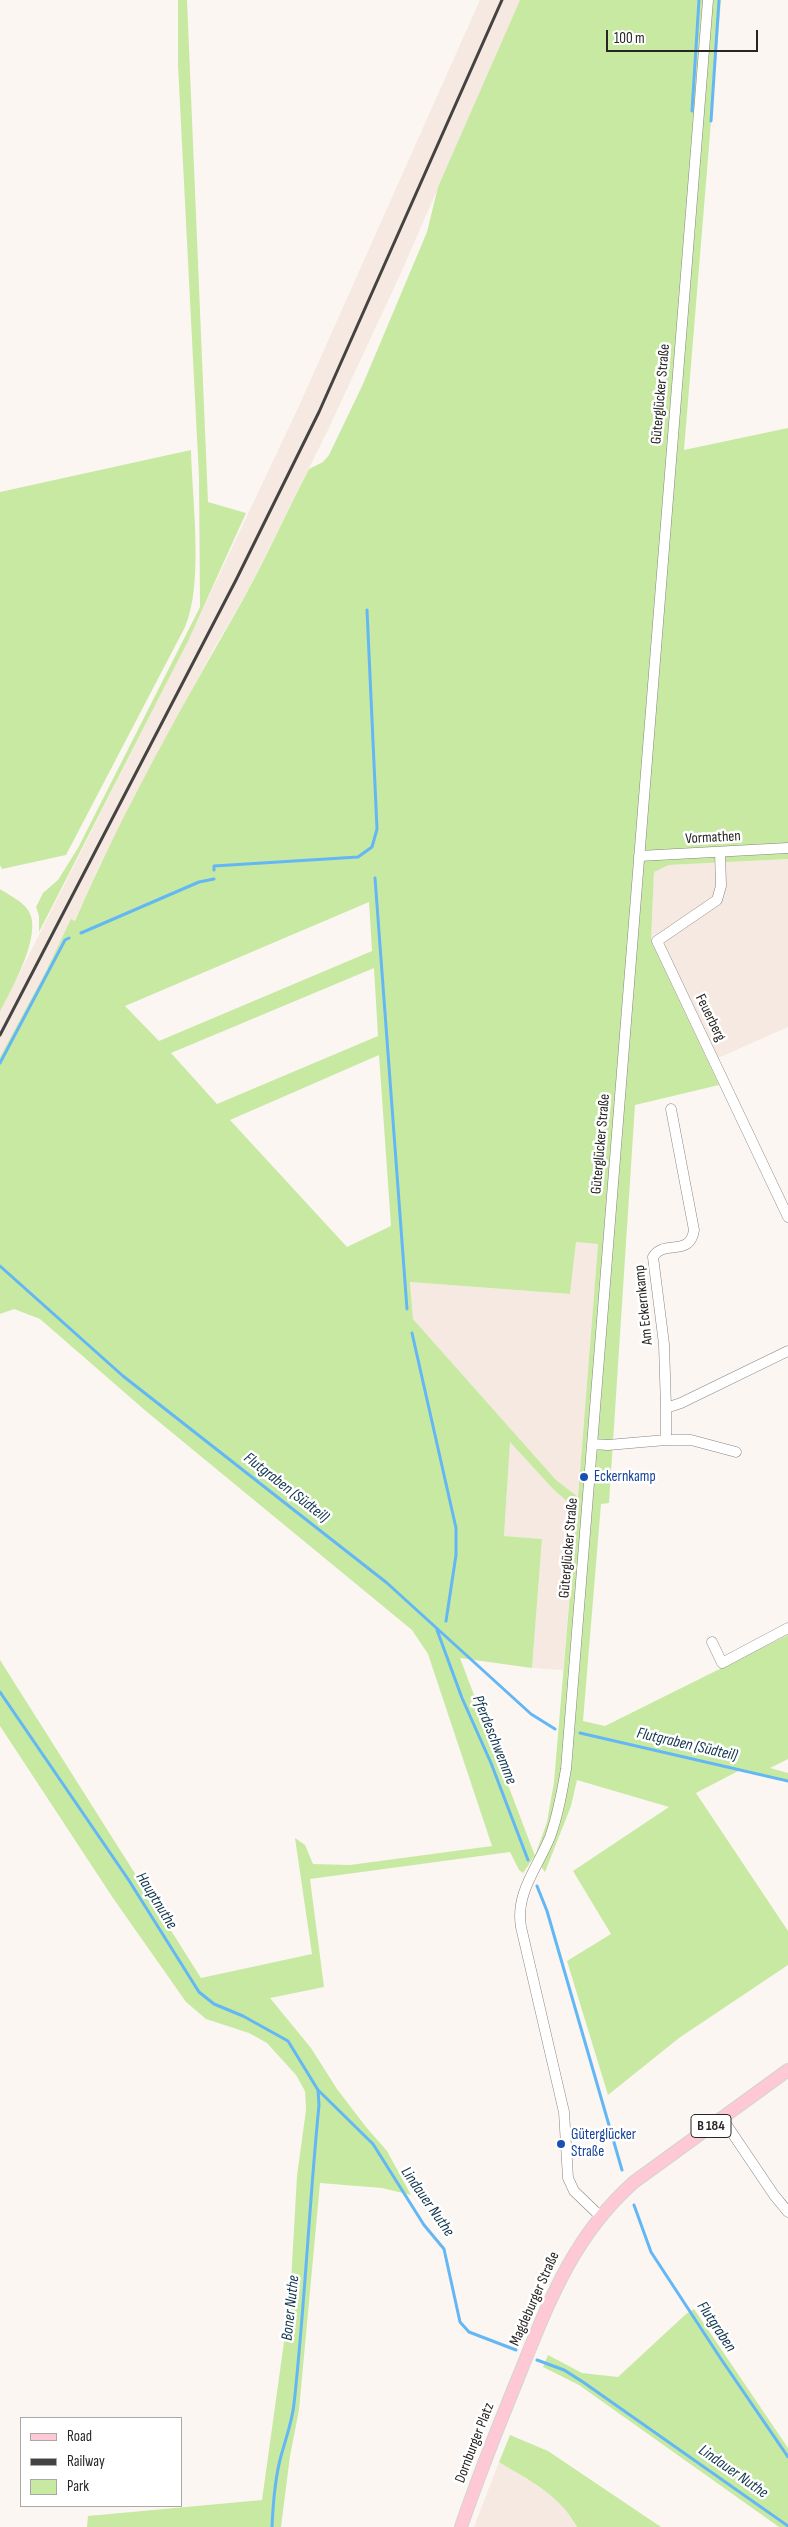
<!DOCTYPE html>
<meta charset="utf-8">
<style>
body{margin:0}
#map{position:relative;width:788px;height:2527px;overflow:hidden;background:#fbf6f2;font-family:"Sofia Sans Condensed",sans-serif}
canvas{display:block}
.legend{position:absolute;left:20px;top:2417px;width:162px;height:90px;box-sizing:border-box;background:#fff;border:1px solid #a9a8a8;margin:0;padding:6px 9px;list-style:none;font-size:15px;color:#282625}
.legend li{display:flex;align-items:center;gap:10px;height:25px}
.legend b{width:25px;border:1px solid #a9a8a8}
.scale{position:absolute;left:606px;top:30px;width:152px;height:22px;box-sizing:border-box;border:2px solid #282625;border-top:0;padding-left:6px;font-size:15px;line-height:18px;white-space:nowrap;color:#282625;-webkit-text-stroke:4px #fff;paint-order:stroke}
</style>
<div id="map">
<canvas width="788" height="2527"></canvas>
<ul class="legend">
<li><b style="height:6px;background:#fec8d5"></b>Road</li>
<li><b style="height:6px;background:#454342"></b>Railway</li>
<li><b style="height:14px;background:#c8e9a2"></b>Park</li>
</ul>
<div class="scale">100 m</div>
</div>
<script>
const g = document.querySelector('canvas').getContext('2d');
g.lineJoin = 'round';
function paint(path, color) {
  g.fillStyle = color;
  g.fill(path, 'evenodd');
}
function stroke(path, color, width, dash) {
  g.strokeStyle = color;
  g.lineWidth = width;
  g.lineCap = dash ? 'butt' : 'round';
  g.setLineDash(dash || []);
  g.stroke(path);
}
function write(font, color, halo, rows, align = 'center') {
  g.font = font + ' "Sofia Sans Condensed",sans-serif';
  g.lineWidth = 5;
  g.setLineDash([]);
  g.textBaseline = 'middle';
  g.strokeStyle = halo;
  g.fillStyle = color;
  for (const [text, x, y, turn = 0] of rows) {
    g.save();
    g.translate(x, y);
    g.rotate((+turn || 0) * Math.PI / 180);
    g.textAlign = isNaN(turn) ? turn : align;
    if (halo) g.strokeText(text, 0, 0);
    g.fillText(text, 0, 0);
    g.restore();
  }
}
const built = new Path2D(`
 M480 0H520L400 275 327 432 245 596 213 650 100 864 74 922 71 920 46 971 0 1057V1012L176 664 221 571 299 406Z
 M788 859V1027L709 1062 651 941 654 872 669 865Z
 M576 1242 598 1244 578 1498 556 1480 413 1319 410 1282 570 1294Z
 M510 1441 554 1490 577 1510 563 1670 532 1668 542 1539 504 1536Z
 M499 2462 548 2492 561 2503 577 2527H474Z`);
const green = new Path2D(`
 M178 0H187L208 502 246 513 188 641 39 932V916L36 907 43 893 58 880 78 848 200 607 199 477 178 65Z
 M520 0H721L684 450 788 428V859L669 865 654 872 651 941 719 1085 635 1105 609 1503 601 1504 583 1721 605 1726 788 1635V1759L770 1768 788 1773V1780L742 1769 696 1793 788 1931V1965L679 2038 608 2095 567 1961 611 1934 573 1871 669 1807 577 1780 571 1806 545 1872 534 1857 523 1873 519 1870 510 1852 310 1879 324 1987 270 1998 311 2048 337 2089 366 2127 387 2151 411 2195 382 2188 320 2183 299 2410 290 2456 281 2527H87L88 2516 262 2500 290 2299 297 2176 306 2110 305 2091 296 2075 267 2043 249 2033 206 2019 186 2002 113 1898 0 1726V1660L201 1978 312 1954 295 1838 305 1845 313 1864 350 1865 492 1846 428 1654 412 1630 147 1412 40 1319 14 1309 0 1314V1057L46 971 71 919 75 921C123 810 184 703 244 598 267 556 287 511 309 469L323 462 329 455 363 384 427 232 438 187ZM369 902 372 951 159 1041 125 1006ZM374 968 378 1036 217 1104 171 1053ZM379 1055 391 1226 347 1247 230 1120ZM576 1242 598 1244 578 1497 556 1480 413 1319 410 1282 570 1294ZM510 1442 554 1490 577 1510 554 1782 547 1822 535 1856 460 1658 532 1668 542 1539 504 1536Z
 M191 450C192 500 204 583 185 627L66 855 2 869 0 865V492Z
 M0 889C9 895 22 901 28 910 44 933 11 990 0 1012Z
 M694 2309 788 2448V2527H779L579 2385 543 2367 548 2355 582 2373 618 2377 686 2314Z
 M510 2435 548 2451 661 2527H577C558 2493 531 2482 499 2462Z`);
const stream = new Path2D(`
 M692 111 699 0
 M711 121 719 0
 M214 870V866L358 857 372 847 377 829 367 610
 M375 878 407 1309
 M81 933 199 882 214 879
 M0 1063 65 940 69 938
 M0 1266 123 1376 387 1583 531 1714 555 1729
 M412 1333 456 1528V1555L446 1621
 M437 1630 462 1698 491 1763 528 1860
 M0 1692 128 1879 199 1992 214 2004 243 2016 288 2041 318 2090 373 2144 424 2225 444 2249 460 2322 469 2332 516 2350
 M580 1733 788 1781
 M537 1886 547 1911 622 2170
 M634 2205 651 2252 721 2359 788 2457
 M537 2360 564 2370 583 2382 788 2526
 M272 2527C273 2504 275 2478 281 2456 286 2438 292 2422 294 2404 305 2304 309 2205 319 2105L318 2090`);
const minor = new Path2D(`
 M720 852 721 886 717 900 657 941 788 1217
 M639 856 788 848
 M666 1408 664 1344 653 1257C663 1239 690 1258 694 1230L671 1109
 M666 1440H691L736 1452
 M593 1444 608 1445 666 1440V1408L681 1403 788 1351
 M712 1642 722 1663 788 1628
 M722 2118 774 2195 788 2212
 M600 2216 574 2191 568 2178 564 2112 521 1927C515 1893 538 1867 550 1837 558 1815 562 1792 566 1769L708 0`);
const major = new Path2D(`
 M461 2527C478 2477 498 2427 518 2378 548 2304 572 2237 634 2182L788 2070`);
const rail = new Path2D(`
 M0 1035 236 580 319 412 502 0`);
const markers = [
 [584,1477,5,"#1a4fb4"],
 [561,2144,5,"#1a4fb4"]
];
const shields = [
 [711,2126,40]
];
const shieldNames = [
 ["B 184",711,2126]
];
const streetNames = [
 ["Güterglücker Straße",661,394,-85],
 ["Vormathen",713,838,-3],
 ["Feuerberg",710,1018,64],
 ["Güterglücker Straße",601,1144,-85],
 ["Am Eckernkamp",644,1305,-96],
 ["Güterglücker Straße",569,1548,-85],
 ["Magdeburger Straße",535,2299,-66],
 ["Dornburger Platz",475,2443,-69]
];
const transitNames = [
 ["Eckernkamp",594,1477],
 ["Güterglücker",571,2135],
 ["Straße",571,2152]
];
const waterNames = [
 ["Flutgraben (Südteil)",286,1488,38],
 ["Pferdeschwemme",494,1740,68],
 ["Flutgraben (Südteil)",687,1745,13],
 ["Hauptnuthe",156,1901,58],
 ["Lindauer Nuthe",427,2202,55],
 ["Boner Nuthe",291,2308,-84],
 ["Flutgraben",716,2327,56],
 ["Lindauer Nuthe",733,2472,35]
];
paint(built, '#f6e9e1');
paint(green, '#c8e9a2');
stroke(stream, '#63b7f4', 3);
stroke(minor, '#898481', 11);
stroke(major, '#d4d4d3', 14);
stroke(minor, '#fff', 10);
stroke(major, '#fec8d5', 12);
stroke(rail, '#454342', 3);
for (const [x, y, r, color] of markers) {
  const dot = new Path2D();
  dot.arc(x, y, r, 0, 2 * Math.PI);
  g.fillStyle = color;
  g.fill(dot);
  stroke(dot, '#fff', 2);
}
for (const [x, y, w] of shields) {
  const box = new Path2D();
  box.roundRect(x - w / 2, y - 11.5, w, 23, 4);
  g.fillStyle = '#fff';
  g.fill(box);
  stroke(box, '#282625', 1);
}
write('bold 14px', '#282625', null, shieldNames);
write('15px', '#282625', '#fff', streetNames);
write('15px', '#164399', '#fff', transitNames, 'left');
write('italic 16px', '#11354e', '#fff', waterNames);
</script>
